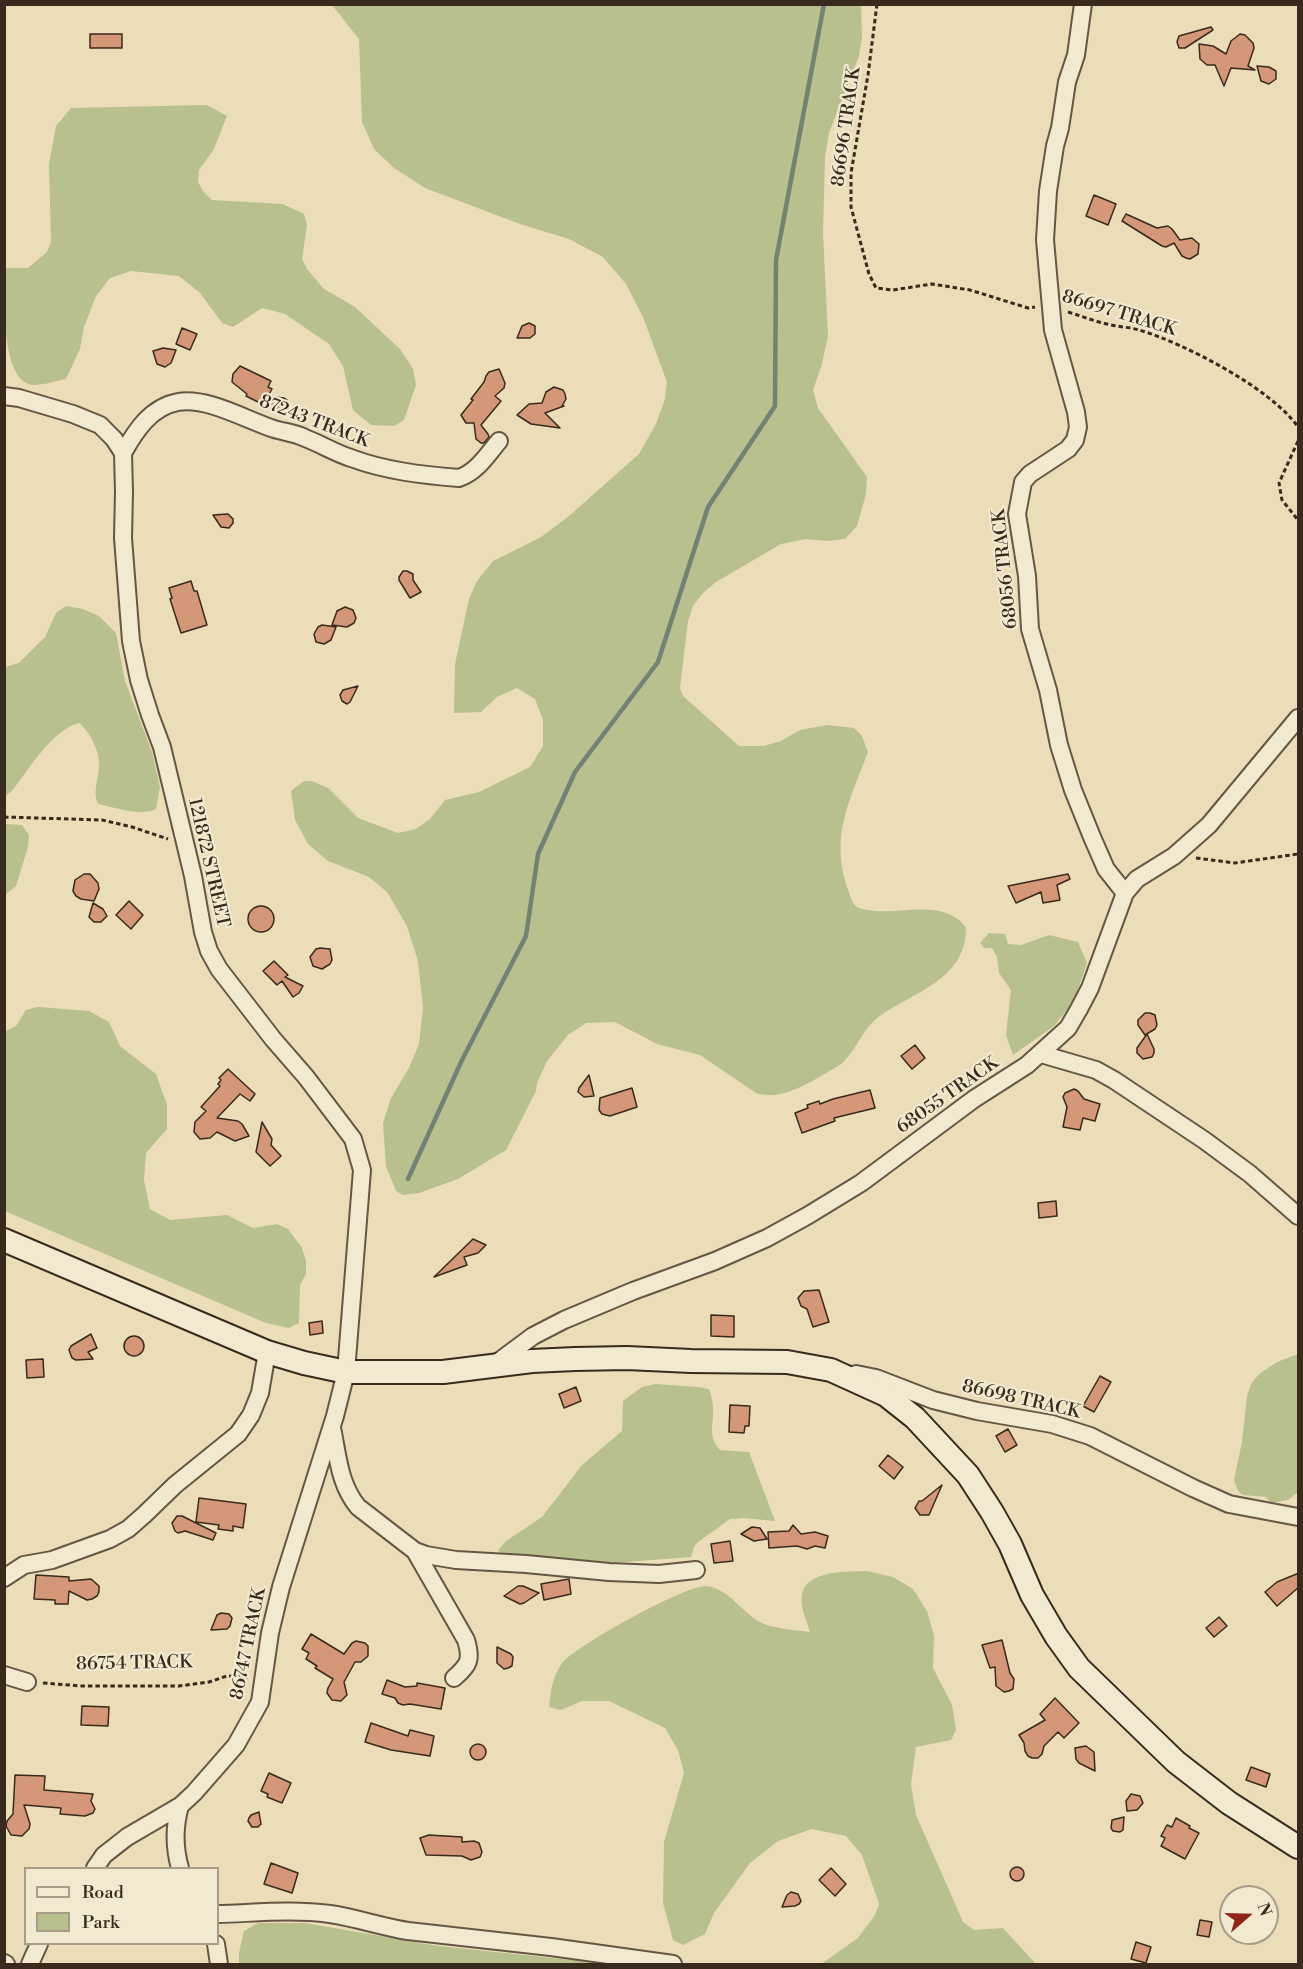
<!DOCTYPE html>
<style>
body{margin:0}
#map{position:relative;width:1303px;height:1969px;overflow:hidden;background:#ebddb8;font-family:"Libre Bodoni",serif}
canvas{display:block}
.frame{position:absolute;inset:0;border:6px solid #382a1c;pointer-events:none}
.legend{position:absolute;left:24px;top:1867px;width:195px;height:78px;box-sizing:border-box;background:#f2e9d1;border:2px solid #a89d89;margin:0;padding:8px 10px;list-style:none;font-size:18px;color:#382a1c}
.legend li{display:flex;align-items:center;gap:12px;height:30px}
.legend b{width:30px;border:2px solid #a89d89}
.north{position:absolute;left:1219px;top:1885px;width:60px;height:60px;box-sizing:border-box;background:#f2e9d1;border:2px solid #a89d89;border-radius:50%;rotate:70deg;font-size:16px;font-weight:700;line-height:24px;text-align:center;color:#382a1c}
.north::after{content:'';display:block;margin:auto;width:21px;height:27px;background:#8f2418;clip-path:polygon(50% 0,100% 100%,50% 72%,0 100%)}
</style>
<div id="map">
<canvas width="1303" height="1969"></canvas>
<div class="frame"></div>
<ul class="legend">
<li><b style="height:8px;background:#f2e9d1"></b>Road</li>
<li><b style="height:16px;background:#b8c08e"></b>Park</li>
</ul>
<div class="north">N</div>
</div>
<script>
const g = document.querySelector('canvas').getContext('2d');
g.lineJoin = 'round';
function paint(path, color) {
  g.fillStyle = color;
  g.fill(path, 'evenodd');
}
function stroke(path, color, width, dash) {
  g.strokeStyle = color;
  g.lineWidth = width;
  g.lineCap = dash ? 'butt' : 'round';
  g.setLineDash(dash || []);
  g.stroke(path);
}
function write(font, color, halo, rows, align = 'center') {
  g.font = font + ' "Libre Bodoni",serif';
  g.lineWidth = 4.5;
  g.setLineDash([]);
  g.textBaseline = 'middle';
  g.strokeStyle = halo;
  g.fillStyle = color;
  for (const [text, x, y, turn = 0] of rows) {
    g.save();
    g.translate(x, y);
    g.rotate((+turn || 0) * Math.PI / 180);
    g.textAlign = isNaN(turn) ? turn : align;
    if (halo) g.strokeText(text, 0, 0);
    g.fillText(text, 0, 0);
    g.restore();
  }
}
const green = new Path2D(`
 M332 5H861L862 37 859 56 829 133 825 157 823 233 828 337 821 367 813 390 818 408 867 477 866 494 857 526 845 539 827 541 806 539 781 544 716 582 703 593 693 606 688 621 680 688 683 696 739 746H764L781 741 800 730 827 725 854 728 862 736 868 752C850 800 830 835 847 887 850 894 851 903 857 907 862 910 870 910 875 911 902 913 936 902 959 920 962 923 966 926 966 931 966 934 965 937 965 940 957 984 906 995 876 1019 864 1029 857 1047 846 1059 842 1065 834 1068 828 1072 807 1084 781 1101 756 1093L700 1055 657 1044 615 1022 586 1023 568 1035 547 1061 537 1083 536 1091 506 1150 458 1179 419 1193 403 1195 396 1191 386 1166 383 1123 391 1098 409 1068 419 1044 423 1008 418 961 407 926 387 892 369 877 328 861 308 844 295 820 291 791 304 781H312L328 788 358 818 398 833 416 829 430 819 445 800 479 792 530 767 543 746V720L535 699 517 688 497 697 481 712 454 713 455 664 469 599 477 581 493 561 541 537 569 516 639 454 656 424 665 399 667 382 643 317 626 284 603 257 569 239 520 224 425 188 394 168 374 149 362 122 359 39Z
 M207 105 227 116 214 149 199 170 198 182 203 191 212 200 283 204 304 214 307 225 302 259 307 269 324 289 355 307 400 349 413 369 416 385 404 420 394 426 371 425 353 410 343 366 329 344 285 314 262 308 233 327 222 323 200 293 179 276 131 271 110 278 96 296 84 327 80 349 66 379C56 381 44 385 34 385 0 384 4 294 5 268H28L47 252 51 242 49 164 56 126 71 108Z
 M66 606 83 609 99 616 116 633 125 681 152 752 160 787 156 809C140 817 114 807 98 804 92 792 99 778 99 766 100 751 90 732 79 723 52 730 29 769 12 791L5 796V667L19 663 45 637 56 613Z
 M5 824 22 825 29 835 28 847 16 886 5 895Z
 M989 933 1005 934 1008 944 1021 945 1049 935 1078 942 1087 963 1074 1001 1054 1026 1013 1055 1006 1035 1011 990 999 973 997 957 992 948H984L980 943Z
 M38 1007 89 1011 109 1022 120 1046 156 1074 167 1105V1129L146 1153 144 1180 150 1209 170 1220 227 1215 253 1228 277 1224 288 1229 302 1248 306 1261V1274L300 1285 299 1323 289 1328 266 1323 5 1211V1028L6 1031 16 1026 26 1010Z
 M1298 1354V1476L1297 1493 1288 1500 1271 1503 1266 1497 1243 1495 1238 1491 1234 1480 1242 1442 1247 1396 1251 1384 1259 1374 1277 1362Z
 M655 1384 698 1387 709 1389C711 1395 713 1402 713 1409 714 1426 707 1435 720 1450L749 1452 775 1521 743 1518 730 1519 697 1543 694 1547 691 1557 612 1563 502 1555 498 1550 506 1541 542 1517 582 1465 622 1431 623 1401 642 1387Z
 M867 1571 893 1577 913 1589 927 1611 934 1636 933 1668 952 1705 956 1730 951 1740 916 1747 911 1784 916 1815 963 1922 974 1930 1003 1928 1036 1964H821L858 1938 875 1915 879 1904 862 1855 846 1836 812 1829 778 1841 750 1863 714 1913 705 1934 683 1945 673 1940 663 1903 664 1842 684 1773 678 1750 665 1728 609 1701H582L561 1710 549 1707C551 1689 552 1678 562 1663 574 1647 688 1583 707 1586 730 1589 744 1616 764 1624 778 1629 795 1630 810 1632 808 1624 803 1614 802 1605 797 1569 844 1572 867 1571Z
 M258 1923H305L438 1946 611 1964H239V1953L244 1931Z`);
const stream = new Path2D(`
 M408 1179 462 1060 526 936 538 854 575 772 658 662 708 507 775 406 776 260 824 4`);
const building = new Path2D(`
 M1211 27 1213 30 1185 48H1179L1177 42 1179 36Z
 M90 34H122V48H90Z
 M1240 34 1245 35 1253 43 1254 48 1248 66 1255 70 1231 68 1224 86 1215 65H1207L1200 59 1199 44 1213 46 1226 54 1231 41Z
 M1257 66 1269 67 1276 71V79L1269 84 1261 81Z
 M1094 195 1116 204 1108 225 1086 216Z
 M1126 214 1157 228 1168 226 1172 229 1180 240 1192 238 1199 244 1198 254 1190 259 1186 258 1182 256 1174 243 1166 247 1162 246 1122 221Z
 M529 323 535 326V334L530 338H517L522 326Z
 M182 328 197 334 190 350 176 344Z
 M163 348 176 350 171 363 165 367 157 364 153 351Z
 M240 366 271 381 268 387 272 389 268 396 284 398 287 400 289 407 288 410 282 414H278L274 410 246 396 247 394 232 382 233 374Z
 M499 369 505 383 504 388 495 396 501 401 481 425 488 434 489 437 484 443H481L476 439 474 423H466L461 415 473 400 471 399 484 382 486 376 489 372Z
 M554 387 563 390 565 394 566 399 562 406H564L545 413 560 428 531 424 517 415 529 404 542 403 546 392Z
 M228 514 233 519V523L229 528 221 527 213 515Z
 M403 571H407L413 574V580L421 592 410 598 399 580V577Z
 M191 581 194 591H197L207 625 181 633 170 599 172 598 169 588Z
 M345 607 353 610 356 618 354 623 347 627 332 625 337 611Z
 M322 625 336 627 331 640 324 644 316 642 314 634 318 627Z
 M358 686 350 702 347 704 342 701 340 695 343 690Z
 M84 874H90L98 883 99 889 94 901 81 899 76 896 73 891 75 880Z
 M1068 874 1070 879 1057 885 1060 900 1043 903 1041 892 1016 903 1008 886Z
 M129 901 143 915 131 929 116 915Z
 M93 903 103 909 107 916 101 922H94L89 917Z
 M248 919a13 13 0 1 1 26 0a13 13 0 1 1-26 0Z
 M320 948 330 949 332 960 330 964 322 969 313 966 310 957 316 949Z
 M274 961 288 975 285 977 303 986 299 993 293 997 282 981 277 985 263 971Z
 M1145 1013H1150L1155 1015 1157 1025 1155 1029 1145 1035 1138 1025V1020Z
 M1147 1034 1154 1049V1053L1152 1057 1143 1059 1137 1053V1048Z
 M915 1045 925 1058 912 1069 901 1056Z
 M228 1069 255 1094 250 1101 240 1094 217 1118 238 1121 242 1124 249 1136 235 1141 217 1132 210 1138 200 1139 194 1132 195 1122 206 1111 201 1107 220 1086 218 1084 221 1080 219 1078Z
 M589 1075 594 1096 584 1097 578 1092 579 1088Z
 M632 1088 637 1107 610 1116 602 1114 599 1110 600 1098Z
 M1074 1089 1078 1091 1084 1099 1100 1104 1095 1121 1083 1118 1080 1130 1063 1127 1067 1107 1063 1097 1065 1093Z
 M870 1090 875 1108 834 1118 835 1121 802 1133 795 1113 808 1108 807 1105 819 1101 820 1104 833 1099Z
 M262 1122 272 1139 271 1145 281 1156 270 1166 256 1152Z
 M1056 1201 1057 1216 1039 1218 1038 1203Z
 M473 1239 486 1245 478 1253 464 1257 467 1265 434 1277Z
 M819 1290 829 1322 813 1327 807 1309 801 1306 798 1298 804 1291Z
 M711 1315 734 1316V1337L711 1336Z
 M322 1321 323 1333 310 1335 309 1323Z
 M91 1334 97 1348 88 1352 93 1359 76 1360 72 1358 69 1350 71 1346Z
 M124 1346a10 10 0 1 1 20 0a10 10 0 1 1-20 0Z
 M43 1359 44 1377 27 1378 26 1360Z
 M1100 1376 1111 1382 1094 1412 1083 1406Z
 M576 1387 581 1401 564 1408 559 1394Z
 M730 1405 750 1406 749 1426H745L744 1433 729 1432Z
 M1008 1429 1017 1445 1005 1452 996 1436Z
 M888 1455 903 1467 894 1479 879 1466Z
 M942 1485 929 1515H920L915 1508 919 1501H922Z
 M199 1498 246 1504 243 1528 233 1526V1531L218 1529 219 1525 196 1522Z
 M177 1516H182L216 1533 213 1540 185 1531 178 1533 175 1531 172 1523Z
 M793 1525 801 1534 815 1532 828 1536 825 1548 815 1546 807 1549 797 1546 769 1548 768 1532 789 1531Z
 M752 1527 760 1528 767 1539 754 1541 741 1534Z
 M730 1541 733 1561 714 1563 711 1544Z
 M1299 1573V1587L1277 1606 1265 1592 1277 1582Z
 M36 1575 69 1577V1581L91 1579 99 1586V1592L97 1596 92 1599 87 1600 69 1591 68 1604H55V1600L34 1599Z
 M569 1579 571 1594 544 1600 541 1584Z
 M518 1586H523L539 1593 524 1603 520 1604 504 1596Z
 M221 1613 229 1614 232 1618 230 1626 227 1629 211 1630 217 1615Z
 M1219 1617 1227 1626 1214 1637 1206 1628Z
 M311 1634 344 1654 352 1643 356 1641 365 1643 368 1646V1656L361 1662H355L344 1682 347 1695 341 1701 332 1700 327 1693 328 1688 333 1679 315 1668 317 1666 306 1659 309 1653 302 1649Z
 M1002 1640 1010 1673 1014 1679 1013 1689 1009 1691 1004 1692 996 1686 995 1667 990 1668 982 1645Z
 M497 1647 511 1654 513 1657 512 1666 508 1668 504 1669 497 1663Z
 M387 1680 405 1687 417 1686V1683L445 1688 441 1709 410 1704 403 1705 398 1703 395 1698 382 1694Z
 M1055 1698 1079 1723 1064 1738 1058 1732 1044 1746 1042 1754 1038 1758H1032L1028 1756 1025 1751 1024 1743 1019 1735 1045 1720 1040 1714Z
 M82 1706 109 1707 108 1726 81 1725Z
 M371 1723 408 1736 410 1730 434 1736 430 1756 391 1750 365 1742Z
 M470 1752a8 8 0 1 1 16 0a8 8 0 1 1-16 0Z
 M1086 1746 1094 1752 1095 1771 1079 1763 1076 1759 1075 1748Z
 M1251 1767 1270 1774 1266 1787 1246 1780Z
 M269 1773 291 1783 282 1803 267 1797 268 1794 261 1791Z
 M15 1775 45 1776 44 1790 93 1794 91 1801 95 1809 93 1813 85 1816 60 1814 61 1808 24 1805 30 1824 29 1829 22 1836 11 1835 6 1826 7 1821 13 1814Z
 M1131 1794 1140 1796 1143 1803 1137 1810 1127 1811 1126 1801Z
 M259 1812 261 1824 258 1827H252L248 1821 249 1818 251 1815Z
 M1124 1817 1123 1830 1120 1832 1113 1831 1111 1828 1112 1820Z
 M1176 1818 1190 1826 1189 1828 1199 1833 1185 1859 1161 1846 1165 1838 1161 1836 1167 1825 1172 1827Z
 M429 1835 462 1837V1842L474 1841 479 1843 482 1852 480 1857 471 1860 462 1856 426 1855 420 1838Z
 M271 1863 298 1873 292 1893 264 1884Z
 M1010 1874a7 7 0 1 1 14 0a7 7 0 1 1-14 0Z
 M831 1868 846 1884 835 1896 819 1880Z
 M791 1892 798 1894 801 1901 799 1904 795 1906 782 1907 787 1895Z
 M1200 1920 1212 1922 1209 1937 1197 1935Z
 M1136 1942 1151 1947 1146 1963 1131 1959Z`);
const path = new Path2D(`
 M877 4 868 75 851 173V207L869 274 876 288 893 290 932 284 970 290 1028 308 1035 307
 M1068 312C1081 316 1094 321 1107 324 1118 327 1129 327 1139 330 1184 343 1272 389 1298 427
 M1298 441 1279 483 1282 500 1298 520
 M4 817 102 820 132 827 168 839
 M1196 858 1235 863 1298 854
 M43 1683 82 1686H179L209 1682 227 1676 248 1677`);
const street = new Path2D(`
 M1083 4 1076 55 1067 82 1060 128 1055 146 1048 191 1045 240 1053 330 1076 412 1078 427 1075 440 1068 449 1030 474 1023 482 1017 514 1027 576 1030 629 1048 690 1059 745 1073 790 1092 837 1106 869 1125 893
 M4 396 19 398 73 414 100 425 114 439 123 453 124 492 123 538 131 641 139 680 150 715 162 747 193 876 203 932 209 951 219 969 273 1039 306 1077 353 1139 362 1170 346 1372 335 1416 281 1587 270 1633 260 1702 236 1745 194 1793 180 1806 127 1837 104 1855 95 1868
 M123 453C136 430 151 407 178 402 208 397 246 420 274 429 284 432 296 433 305 438 321 444 335 453 351 458 386 471 422 475 459 478 477 472 487 455 499 441
 M1041 1054 1096 1070 1114 1080 1204 1140 1250 1174 1298 1216
 M494 1365 533 1336 564 1320 633 1291 715 1261 767 1238 807 1216 861 1183 974 1099 1027 1065 1068 1028 1079 1009 1090 988 1125 893 1137 879 1174 856 1209 825 1298 718
 M856 1374 876 1378 933 1400 977 1411 1052 1424 1090 1436 1193 1488 1229 1504 1298 1517
 M332 1428C338 1456 339 1484 358 1507L415 1551 426 1555 456 1560 526 1564 609 1572 659 1574 696 1570
 M415 1551 466 1640C472 1660 469 1665 454 1678
 M4 1578 24 1565 52 1560 110 1539 128 1529 144 1515 175 1485 238 1434 251 1415 260 1393 267 1352
 M4 1675 27 1682
 M180 1806C174 1827 174 1847 180 1868
 M218 1914C255 1913 293 1909 330 1914 357 1918 382 1927 408 1931L551 1947 673 1964
 M216 1944 219 1964
 M4 1963 6 1964
 M30 1964 39 1944`);
const secondary = new Path2D(`
 M4 1240 267 1352 304 1363 346 1372H443L532 1361 575 1359 627 1358 691 1361 787 1362 831 1370 886 1395 915 1418 968 1475 992 1512 1010 1544 1032 1595 1056 1636 1079 1668 1176 1762 1229 1803 1298 1847`);
const streetNames = [
 ["86696 TRACK",847,127,-82],
 ["86697 TRACK",1119,314,17],
 ["87243 TRACK",314,422,21],
 ["68056 TRACK",1006,569,-96],
 ["121872 STREET",208,863,77],
 ["68055 TRACK",948,1096,-35],
 ["86698 TRACK",1021,1400,13],
 ["86747 TRACK",249,1644,-78],
 ["86754 TRACK",134,1664,-1]
];
paint(green, '#b8c08e');
stroke(stream, '#728274', 4.5);
paint(building, '#d49777');
stroke(building, '#382a1c', 1.5);
stroke(street, '#655743', 20);
stroke(secondary, '#382a1c', 26);
stroke(path, '#382a1c', 3, [4.5, 3]);
stroke(street, '#f2e9d1', 16);
stroke(secondary, '#f2e9d1', 22);
write('18px', '#382a1c', '#f2e9d1', streetNames);
</script>
